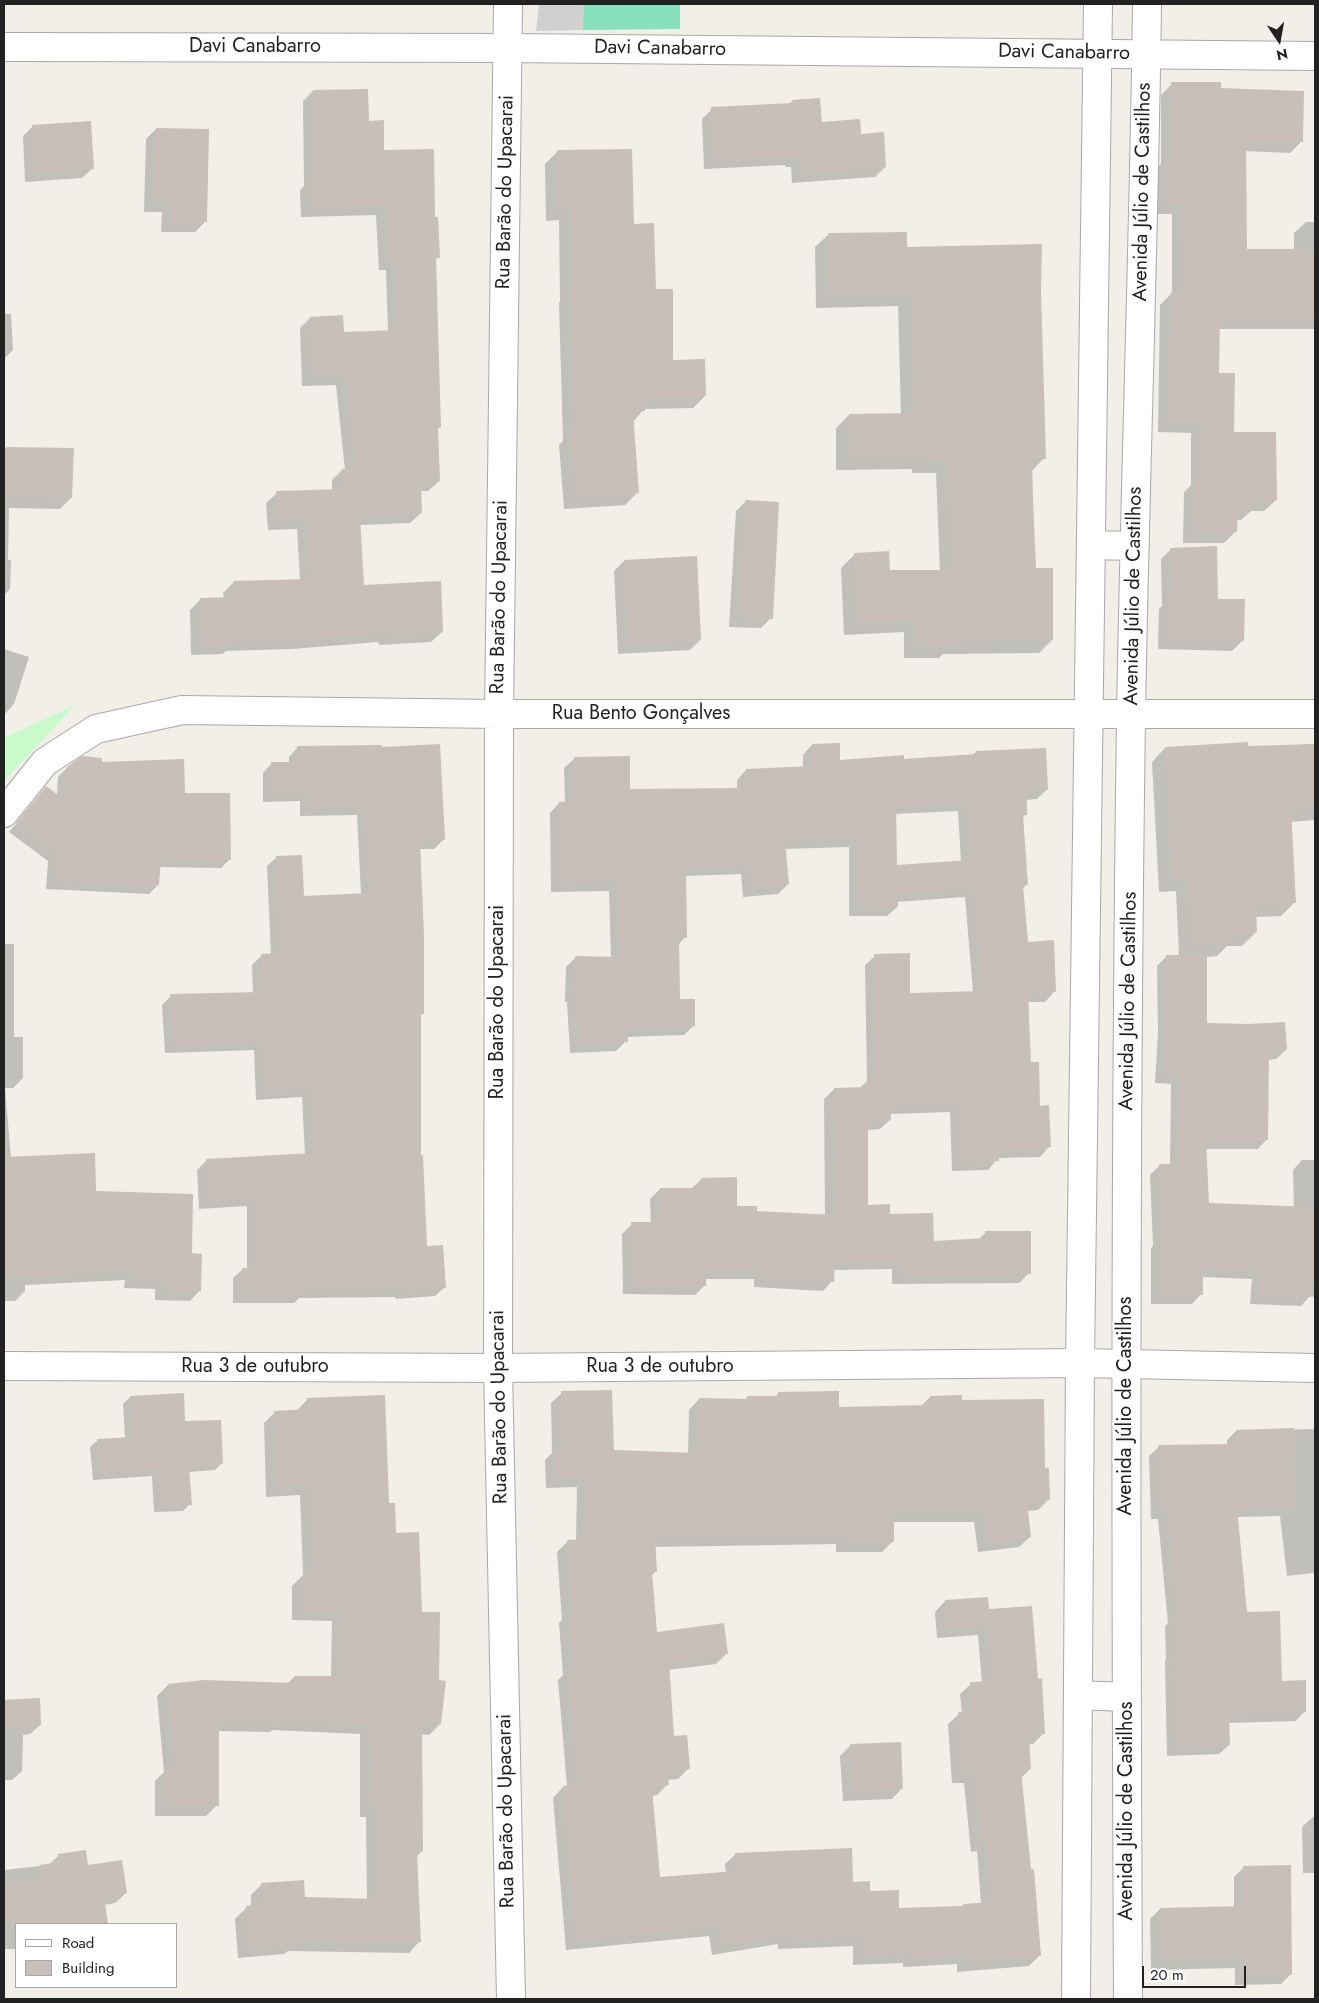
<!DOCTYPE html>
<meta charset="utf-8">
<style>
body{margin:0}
#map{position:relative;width:1319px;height:2003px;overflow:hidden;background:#f2efe9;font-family:Jost,sans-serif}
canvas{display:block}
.frame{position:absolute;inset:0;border:5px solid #222;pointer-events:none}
.legend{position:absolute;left:15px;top:1923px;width:162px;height:65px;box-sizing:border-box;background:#fff;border:1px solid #a7a7a7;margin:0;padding:6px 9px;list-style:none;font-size:15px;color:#222}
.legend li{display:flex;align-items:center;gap:10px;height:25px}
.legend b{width:25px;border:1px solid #a7a7a7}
.north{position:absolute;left:1254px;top:15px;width:50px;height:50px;-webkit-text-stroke:4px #fff;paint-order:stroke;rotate:168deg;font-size:14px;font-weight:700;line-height:20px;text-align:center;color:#222}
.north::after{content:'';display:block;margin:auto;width:18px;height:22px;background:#222;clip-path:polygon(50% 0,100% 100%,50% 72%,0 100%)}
.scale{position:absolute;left:1142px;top:1966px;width:104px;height:22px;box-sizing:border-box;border:2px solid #222;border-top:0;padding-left:6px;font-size:15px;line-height:18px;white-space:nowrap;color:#222;-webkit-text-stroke:4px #fff;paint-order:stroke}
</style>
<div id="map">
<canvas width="1319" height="2003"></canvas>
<div class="frame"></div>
<ul class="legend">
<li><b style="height:6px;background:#fff"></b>Road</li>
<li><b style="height:14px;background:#c7bfb8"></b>Building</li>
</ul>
<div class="north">N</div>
<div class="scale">20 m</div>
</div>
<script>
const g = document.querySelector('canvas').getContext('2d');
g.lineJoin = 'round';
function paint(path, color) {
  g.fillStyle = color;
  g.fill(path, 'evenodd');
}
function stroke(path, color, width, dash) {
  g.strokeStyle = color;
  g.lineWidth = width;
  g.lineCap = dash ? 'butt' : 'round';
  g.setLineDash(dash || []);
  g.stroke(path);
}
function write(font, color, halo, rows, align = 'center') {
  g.font = font + ' Jost,sans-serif';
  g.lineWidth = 4;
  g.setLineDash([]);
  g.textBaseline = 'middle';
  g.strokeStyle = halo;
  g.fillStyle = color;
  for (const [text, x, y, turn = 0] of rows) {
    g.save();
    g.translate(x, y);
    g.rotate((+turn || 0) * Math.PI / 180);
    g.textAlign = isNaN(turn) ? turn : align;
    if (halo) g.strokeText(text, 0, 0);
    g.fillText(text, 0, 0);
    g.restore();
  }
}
const religious = new Path2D(`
 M539 4H590L583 30 536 31Z`);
const park = new Path2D(`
 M75 705 4 781V738Z`);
const pitch = new Path2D(`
 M584 4H680V29L583 30Z`);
const shadow = new Path2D(`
 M1172 84 1220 89 1301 142 1290 153 1245 151 1246 250H1294V233L1306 222H1315V329H1219L1218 374 1233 433 1276 500 1264 511H1251L1241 520H1236L1235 532 1224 543H1183L1184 492 1191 485V433L1158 432 1160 305 1172 293V214H1155V170L1161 164V95Z
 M313 91 368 123 383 151 434 218 438 257 435 261 440 427 437 429 439 481 428 491H420L421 513 410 523 359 525 363 586 442 632 431 642 379 645 378 642 292 649 226 651 222 654 191 655 190 610 201 599H224L223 593 234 582 300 580 297 529 268 530 266 503 277 493 332 491V480L342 470H345L336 385 302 386 300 328 310 318 342 333 388 331 386 270H379L376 215 301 217 300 190 304 186 303 101Z
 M792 101 820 123 859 135 885 167 875 177 792 183 791 167H786L785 165 704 169 702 119 712 109 788 105Z
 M33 126 93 168 82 178 25 182 23 136Z
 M156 129 205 222 195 232H161L162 212H144L146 139Z
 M558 151 632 225 654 290 672 361 705 396 693 408 644 409 633 422 637 493 625 505 564 509 559 445 563 441 559 303 560 301 559 220 546 221 545 164Z
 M829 234 906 248 1040 291 1044 458 1031 472 1034 570 1052 640 1039 653 943 654 939 658H904V632L844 635 841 568 855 554 889 572H940L936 473H912V469L836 470V428L849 415H901L898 306 816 308 815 247Z
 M4 314H11L13 350 4 359Z
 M4 448 73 449 71 498 60 509 9 508 8 560H11L10 589 4 595Z
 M746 501 771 618 761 628 729 627 736 511Z
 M1171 549 1217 600 1242 641 1232 651 1158 649 1159 609 1162 606 1161 559Z
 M624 561 700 640 690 650 618 654 614 571Z
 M4 649 29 657 14 704 4 715Z
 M1315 744V820L1290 822 1295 902 1281 916 1255 917 1256 932 1242 946H1227L1217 956 1206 957V1024L1286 1050 1276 1059 1268 1060 1267 1139 1258 1149H1206L1208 1204 1294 1208 1293 1170 1302 1160H1315V1297L1310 1296 1301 1306 1250 1304 1252 1279 1201 1277V1294L1192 1304H1151V1248L1153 1246 1150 1175 1159 1166 1170 1165 1171 1084 1155 1083 1158 1032 1157 966 1166 957 1179 956 1176 891 1159 892 1152 762 1165 748H1247Z
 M812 745 839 761 903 760 972 756 976 752 1047 789 1037 799 1026 800V814L1022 818 1027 884 1022 889 1027 943 1054 992 1045 1002H1027L1030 1063 1039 1107 1049 1147 1040 1157 998 1158 988 1170 952 1171 950 1112 890 1114V1120L880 1129 866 1130 867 1206 889 1215 933 1242 978 1240 986 1232 1029 1273 1019 1283 892 1284V1269L833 1270 832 1281 823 1291 754 1287V1279H705V1285L695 1295 623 1294 622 1234 632 1224 651 1223 650 1199 660 1189H691L702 1179 735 1208 756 1212 825 1216 824 1099 834 1089H859L867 1081 865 965 875 956 909 994 973 992 965 897 896 902 897 907 887 916H849V847L785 849 788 884 778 894 743 897 741 874 684 876 685 937 678 945 679 1001 694 1025 684 1035 626 1037V1041L616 1051 570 1053 567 1002H565L566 967 576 957 611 958 609 891 551 892 550 813 559 803H565L564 768 574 759 629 790 737 789V780L746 770 803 768V755ZM958 811 961 862 896 866 895 814Z
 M298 747 444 839 434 849H419L423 1013 420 1016V1156L426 1247 445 1287 435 1296 396 1299 395 1297 299 1298 294 1303H233V1278L243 1269H247V1206L199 1209 197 1170 206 1161 305 1155 302 1097 256 1100 254 1050 165 1053 162 1005 171 996 253 993 252 965 262 955H271L267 866 277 857 303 898 361 894 357 815 300 816V801L263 802V773L272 763H289V757Z
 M101 764 184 794 230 859 221 868 159 867 158 885 149 894 46 889 48 861 9 832 46 788 57 796 58 777 67 768Z
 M4 944H14V1037H23V1078L13 1088H5L11 1158 95 1192 191 1255 200 1290 190 1301 155 1300V1289L124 1288 125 1280 25 1285V1291L15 1301H4Z
 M562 1393 613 1451 688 1454 689 1410 699 1399 745 1400 747 1397H775L778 1394 838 1408 921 1406 930 1397 960 1402 1044 1469 1048 1500 1038 1510 1027 1511 1030 1537 1019 1547 978 1552 974 1522H893V1541L882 1552H836V1544L654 1547 656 1571 651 1576 656 1633 727 1653 716 1664 668 1670 673 1737 689 1768 678 1779 667 1780V1785L657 1795 651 1796 659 1878 726 1873 725 1864 736 1854 852 1883 898 1910 962 1907 964 1905 981 1904 977 1851 971 1852 964 1783H952L948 1724 959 1714H962L960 1694 971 1684 982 1683 978 1635 937 1638 935 1612 945 1601 988 1610 1037 1680 1043 1734 1033 1744H1029L1030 1769 1021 1778 1039 1956 1029 1966 957 1972V1964L903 1967V1963L853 1965V1946L778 1949V1944L712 1955 709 1936 566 1950 553 1798 563 1787H567L558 1680 563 1675 559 1623 562 1620 557 1552 568 1541H576L577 1487 546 1488 545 1460 552 1453 551 1403Z
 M130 1397 222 1463 215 1470 188 1472 190 1504 183 1511 154 1512 152 1476 93 1480 90 1447 98 1440 125 1438 123 1404Z
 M308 1399 388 1504 395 1534 421 1613 438 1681 440 1724 429 1735 421 1734 422 1851 416 1857 420 1941 409 1953 288 1951 284 1954 238 1958 235 1919 247 1907H251V1895L262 1884 304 1898 367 1900 366 1817H360V1734L272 1730 270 1732 218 1731 217 1805 206 1816H155V1781L164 1772 157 1696 168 1685 287 1684 294 1677H331L332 1621 292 1620V1586L303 1575 300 1495 266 1497 264 1423 275 1412 296 1411Z
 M1315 1429V1570L1313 1573 1287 1576 1280 1516 1237 1517 1246 1614 1281 1682 1305 1711 1296 1721 1228 1723 1229 1745 1219 1754 1167 1756 1165 1661 1166 1659 1165 1626 1168 1623 1158 1519H1151L1149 1456 1159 1447 1227 1445V1440L1236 1431Z
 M39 1700 40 1725 30 1734 23 1735 22 1771 12 1780H4V1701Z
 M850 1746 902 1788 892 1799 843 1801 840 1756Z
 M1314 1816 1315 1873H1303L1302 1827Z
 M59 1855 87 1866 126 1893 115 1903 104 1905 107 1924H16V1949H4V1870L49 1865Z
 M1244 1867 1291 1974 1281 1984 1235 1985V1968L1151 1970 1150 1919 1160 1909 1234 1908V1877Z`);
const building = new Path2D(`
 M1171 82H1221V88L1304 91 1303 142 1246 140 1247 249H1315V318H1220L1219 373H1235L1234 432H1276L1277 500H1254V509H1238L1237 532H1194V480H1201L1202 422H1169L1171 292H1183L1182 203H1166L1165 157H1172Z
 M368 89 369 121 384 120V150L434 149 435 217H438L440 258H436L441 427H438L440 481 421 482 422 513 360 516 364 585 441 581 443 632 389 635V632L303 639 234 641V644L201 645 200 598 234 597 233 581 311 579 307 519 278 520 276 491 343 489 342 469 356 468 346 375 312 376 310 317 343 315 344 332 398 330 396 260 389 261 386 205 311 207 310 178H314L313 90Z
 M820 98 822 122 860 119 861 134 884 132 886 167 802 173 801 157 795 158V156L714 159 711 107 792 103V100Z
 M91 121 94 169 35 172 32 125Z
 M156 128 209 129 207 222H171V203L154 202Z
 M632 149 634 224 654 223 656 289H673V360L705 359 706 396 645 398V411L633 412 639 493 576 497 571 431H575L571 289H572L571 208 558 209 557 150Z
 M907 232V247L1042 244 1041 291 1046 459H1032L1033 500 1036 568H1053V640L953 641 954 645H917V619L857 622 854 553 889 551 890 570H953L949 460H925V456L849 457V414L914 413 911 294 829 295 828 233Z
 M6 447 74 448 72 498 4 496Z
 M745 500 779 502 773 619 739 617Z
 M1217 546 1218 599H1245L1244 641 1168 639 1169 597H1171L1170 548Z
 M697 556 701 640 628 644 624 560Z
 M1248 742V746L1315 744V809L1291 810 1296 903 1256 905 1257 932 1231 934 1232 943 1192 945 1189 878 1172 879 1165 747Z
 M840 743V760L904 755V759L976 754V751L1046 748 1048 790H1027V815H1023L1028 885H1023L1028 942 1054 940 1056 992 1028 993 1031 1062H1039L1040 1106 1049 1105 1051 1147 999 1150V1161L962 1162 959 1102 891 1105V1120H868V1205L890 1204V1214L933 1213 934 1241 985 1238V1231H1031V1274L902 1275 901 1260 835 1261 834 1282 763 1278V1270L706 1269V1286L633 1285 631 1222H660V1188H701V1178L737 1177V1206H757V1211L835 1215 834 1088 868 1087 867 1079H876L874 954 910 953V993L983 991 974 888 898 893V907H859L858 838 785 840 789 884 752 887 750 865 686 867 687 938H679L680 999H695V1026L627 1028 628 1042 579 1044 577 992H574L575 956 620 957 618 881 560 882 559 802 574 801V757L630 756V789L746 788V769L813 766 812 744ZM968 802 971 860 897 865 896 805Z
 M440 744 445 840 420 841 424 935V1014H421V1155H423L427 1246 443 1245 446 1288 404 1290V1288L304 1289V1294H242V1268H255L256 1198 208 1201 206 1159 314 1153 311 1088 265 1091 262 1041 174 1045 170 994 262 992 261 954 280 953 276 856 302 855 304 896 370 893 365 807H308V793H272L271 762H298L297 746 382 745V747Z
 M82 756 102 758V762L184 759 185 793H230L231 860 161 859 159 885 54 881 56 852 16 823 46 786 65 800 67 767Z
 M1166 955H1207V1023L1249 1024 1285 1022 1287 1050 1269 1051 1268 1140H1206L1209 1203 1315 1207V1287H1312L1311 1297 1259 1295 1261 1270 1203 1268V1295H1160V1238H1162L1159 1164H1179L1180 1075 1164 1074Z
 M95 1153 96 1191 193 1194 192 1253 202 1254 201 1291 164 1290V1279H134V1270L4 1278V1157Z
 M612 1390 614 1450 698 1453 699 1398 747 1399V1396H778V1392L839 1391V1407L930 1405V1396L962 1395V1400L1044 1399 1045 1468H1049L1050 1500 1027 1501 1031 1537 988 1542 985 1512H894V1542H846V1534L655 1537 657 1572H652L657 1632 724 1623 728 1654 669 1662 674 1736 687 1735 690 1769 667 1771 669 1785 652 1787 660 1877 737 1871 735 1853 852 1848 853 1882 870 1881V1891L899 1890V1908L963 1906V1904L992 1902 987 1841 981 1842 974 1773H962L958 1712H972L970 1682 993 1681 988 1625 947 1628 945 1600 988 1597 989 1609 1032 1606 1038 1679 1042 1678 1045 1734 1029 1735 1031 1769 1021 1770 1031 1869H1034L1041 1956 967 1962V1955L913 1957V1953L863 1955V1936L788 1939V1935L722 1945 719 1926 576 1940 563 1786 578 1785 568 1669 573 1668 569 1611H573L567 1540 586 1539 587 1477 556 1478 555 1448H562L561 1391Z
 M184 1393 185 1421 221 1420 223 1464 189 1465 192 1505 161 1506 159 1469 99 1473 97 1439 132 1437 130 1396Z
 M385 1395 389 1503H395L396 1533 419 1532 422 1612H440L439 1680 446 1681 441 1724 422 1722 423 1852H417L421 1942 296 1940 297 1944 249 1947 246 1906 263 1904 261 1883 304 1880 305 1897 378 1899 377 1806H371L370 1723 282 1720V1722L219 1720V1806L165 1805 166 1769H176L168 1684 204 1680 294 1683V1676H342V1611L303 1610V1574H314L311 1485 277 1486 274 1411 308 1409 307 1398Z
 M1294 1428 1296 1507 1237 1508 1247 1612 1280 1611 1282 1681 1306 1680V1712L1229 1714 1230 1745 1176 1747 1174 1650H1176L1174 1615H1177L1168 1510H1160L1158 1445 1236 1444V1430Z
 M40 1698 41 1725 4 1727V1700Z
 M901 1742 903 1789 853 1791 850 1744Z
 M86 1850 88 1865 122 1860 127 1893 104 1896 108 1924H4V1880H42L40 1865 59 1862 58 1854Z
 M1291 1865 1292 1975H1245V1958L1161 1960 1160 1908 1244 1906 1243 1866Z`);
const minor = new Path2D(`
 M508 4 499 714 498 1368 511 1999
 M4 47 508 48 1315 56
 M4 813 45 762 96 729 182 710 499 714H1315
 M4 1366 498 1368 1080 1363 1315 1368`);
const tertiary = new Path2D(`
 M1091 545 1135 546
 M1078 1695 1126 1697
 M1076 1999 1080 1363 1098 4
 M1128 1999C1126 1571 1125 1144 1131 716 1135 478 1144 241 1147 4`);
const streetNames = [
 ["Davi Canabarro",255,47],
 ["Davi Canabarro",660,49,1],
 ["Davi Canabarro",1064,53,1],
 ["Rua Barão do Upacarai",506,192,-89],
 ["Avenida Júlio de Castilhos",1143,192,-89],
 ["Avenida Júlio de Castilhos",1134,596,-89],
 ["Rua Barão do Upacarai",500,597,-89],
 ["Rua Bento Gonçalves",641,714],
 ["Avenida Júlio de Castilhos",1129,1001,-89],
 ["Rua Barão do Upacarai",498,1002,-90],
 ["Rua 3 de outubro",255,1367],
 ["Rua 3 de outubro",660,1367],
 ["Avenida Júlio de Castilhos",1126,1406,-90],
 ["Rua Barão do Upacarai",500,1407,-91],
 ["Rua Barão do Upacarai",507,1811,-91],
 ["Avenida Júlio de Castilhos",1127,1811,-90]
];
paint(religious, '#d0d0d0');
paint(park, '#c8facc');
paint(pitch, '#88e0be');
paint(shadow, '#0003');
paint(building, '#c7bfb8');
stroke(minor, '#a9a9a9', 30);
stroke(tertiary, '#a9a9a9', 30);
stroke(minor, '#fff', 28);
stroke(tertiary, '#fff', 28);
write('20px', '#222', '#fff', streetNames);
</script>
